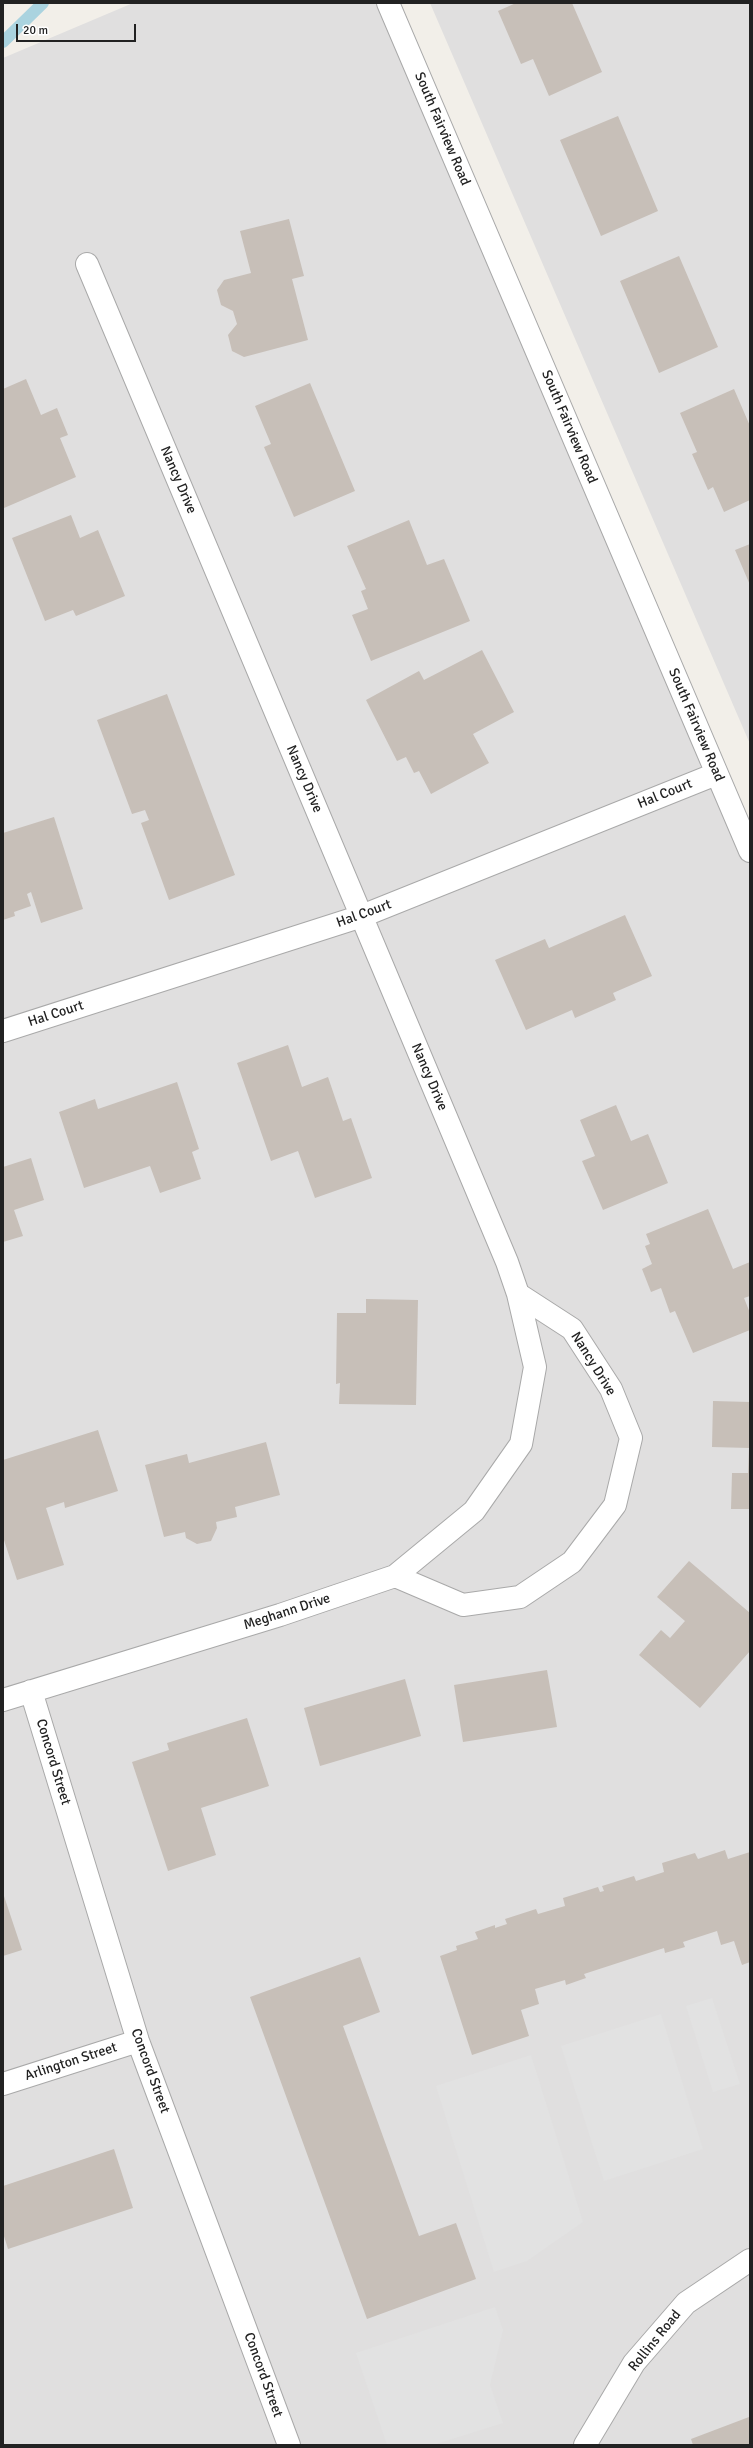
<!DOCTYPE html>
<style>
body{margin:0}
#map{position:relative;width:753px;height:2448px;overflow:hidden;background:#f2efe9;font-family:Signika,sans-serif}
canvas{display:block}
.frame{position:absolute;inset:0;border:4px solid #222;pointer-events:none}
.scale{position:absolute;left:16px;top:24px;width:120px;height:18px;box-sizing:border-box;border:2px solid #222;border-top:0;padding-left:5px;font-size:12px;line-height:14px;white-space:nowrap;color:#222;-webkit-text-stroke:3px #fff;paint-order:stroke}
</style>
<div id="map">
<canvas width="753" height="2448"></canvas>
<div class="frame"></div>
<div class="scale">20 m</div>
</div>
<script>
const g = document.querySelector('canvas').getContext('2d');
g.lineJoin = 'round';
function paint(path, color) {
  g.fillStyle = color;
  g.fill(path, 'evenodd');
}
function stroke(path, color, width, dash) {
  g.strokeStyle = color;
  g.lineWidth = width;
  g.lineCap = dash ? 'butt' : 'round';
  g.setLineDash(dash || []);
  g.stroke(path);
}
function write(font, color, halo, rows, align = 'center') {
  g.font = font + ' Signika,sans-serif';
  g.lineWidth = 3.5;
  g.setLineDash([]);
  g.textBaseline = 'middle';
  g.strokeStyle = halo;
  g.fillStyle = color;
  for (const [text, x, y, turn = 0] of rows) {
    g.save();
    g.translate(x, y);
    g.rotate((+turn || 0) * Math.PI / 180);
    g.textAlign = isNaN(turn) ? turn : align;
    if (halo) g.strokeText(text, 0, 0);
    g.fillText(text, 0, 0);
    g.restore();
  }
}
const residential = new Path2D(`
 M133 3H388L750 851V2445H3V58Z
 M430 3H750V744Z`);
const parking = new Path2D(`
 M712 1998 740 2084 713 2092 686 2006Z
 M661 2014 703 2149 604 2181 561 2046Z
 M531 2055 583 2222 527 2261 494 2272 436 2086Z
 M495 2307 503 2330 490 2385 503 2423 433 2445H387L356 2353Z`);
const stream = new Path2D(`
 M3 42 43 3`);
const building = new Path2D(`
 M516 3H572L602 72 549 96 533 59 521 64 498 11Z
 M618 116 658 211 601 236 560 140Z
 M289 219 304 276 292 279 308 340 244 357 232 351 228 335 237 324 233 311 221 305 217 290 224 280 251 273 240 231Z
 M679 256 718 347 659 373 620 281Z
 M26 379 41 415 57 408 68 435 60 438 76 477 4 508 3 389Z
 M310 383 355 491 294 517 264 447 271 444 255 406Z
 M734 389 750 426V500L724 512 713 487 708 490 692 454 697 452 680 413Z
 M71 515 80 538 98 530 125 596 76 616 73 610 45 621 12 538Z
 M409 520 427 565 444 559 470 621 371 661 352 615 368 609 361 591 366 589 347 546Z
 M750 544V585L735 550Z
 M482 650 514 712 473 734 489 763 431 794 419 771 414 773 406 757 397 761 366 700 419 671 424 680Z
 M167 694 235 875 169 900 141 823 149 820 145 810 132 814 97 720Z
 M54 817 83 909 41 923 31 892 27 894 31 906 14 912 15 916 3 920V833Z
 M625 915 652 976 613 993 616 1000 575 1018 572 1010 526 1030 495 960 545 939 549 948Z
 M288 1045 302 1087 328 1077 343 1121 351 1118 372 1178 315 1198 298 1151 271 1161 237 1063Z
 M177 1082 199 1149 192 1152 201 1179 160 1193 150 1166 84 1188 59 1112 95 1099 98 1109Z
 M616 1105 631 1141 648 1134 668 1183 603 1210 582 1161 595 1156 580 1120Z
 M31 1158 44 1200 14 1210 23 1236 3 1242V1167Z
 M708 1209 733 1269 750 1262V1296L744 1298 750 1313V1330L693 1353 675 1311 670 1313 661 1288 651 1292 642 1269 652 1264 645 1246 650 1244 646 1234Z
 M366 1299 418 1300 416 1405 339 1404 340 1383 336 1384 337 1313H366Z
 M713 1401 750 1402V1509H731L732 1473H748L749 1448 712 1447Z
 M98 1430 118 1491 65 1508 64 1502 46 1508 64 1565 17 1580 3 1537V1460Z
 M266 1442 280 1495 235 1507 237 1517 216 1522 217 1528 211 1541 197 1544 186 1538 185 1532 164 1537 145 1465 187 1454 189 1463Z
 M689 1561 750 1613V1651L700 1708 639 1655 661 1630 670 1638 685 1621 657 1597Z
 M547 1670 557 1727 463 1742 454 1685Z
 M405 1679 421 1736 320 1766 304 1708Z
 M247 1718 269 1786 201 1808 216 1855 168 1871 132 1762 169 1750 167 1743Z
 M725 1850 728 1859 750 1852V1962L742 1965 734 1941 721 1945 717 1931 683 1942 685 1947 665 1953 664 1948 584 1974 586 1978 566 1985 565 1980 535 1989 539 2004 521 2010 529 2036 472 2055 440 1956 457 1950 456 1946 478 1939 475 1932 495 1925V1928L507 1924 505 1919 536 1909 538 1914 565 1906 563 1898 598 1887 600 1892 604 1891 602 1886 634 1876 636 1881 664 1872 662 1863 695 1853 698 1859Z
 M3 1893 22 1950 3 1956Z
 M360 1957 380 2012 343 2026 419 2236 456 2223 476 2279 367 2319 250 1997Z
 M114 2149 133 2208 8 2249 3 2233V2186Z
 M749 2417 750 2445H693L691 2439Z`);
const minor = new Path2D(`
 M3 1031 362 916 716 774
 M395 1576 463 1605 520 1597 572 1562 615 1505 631 1438 611 1389 572 1329 518 1294
 M31 1691 138 2041 289 2445
 M3 1700 280 1615 395 1576 474 1511 521 1444 535 1367 518 1294 507 1262 87 264
 M3 2084 138 2041`);
const tertiary = new Path2D(`
 M388 3 750 851
 M585 2445 634 2363 686 2303 750 2260`);
const streetNames = [
 ["South Fairview Road",442,129,67],
 ["South Fairview Road",569,427,67],
 ["Nancy Drive",178,480,67],
 ["South Fairview Road",696,725,67],
 ["Nancy Drive",304,779,67],
 ["Hal Court",665,794,-22],
 ["Hal Court",364,914,-20],
 ["Hal Court",56,1014,-18],
 ["Nancy Drive",429,1077,67],
 ["Nancy Drive",593,1364,58],
 ["Meghann Drive",287,1612,-18],
 ["Concord Street",53,1762,73],
 ["Arlington Street",71,2062,-18],
 ["Concord Street",150,2071,70],
 ["Rollins Road",655,2341,-51],
 ["Concord Street",263,2375,70]
];
paint(residential, '#e0dfdf');
paint(parking, '#e2e2e2');
stroke(stream, '#aad3df', 12);
paint(building, '#c7bfb8');
stroke(minor, '#a9a9a9', 24);
stroke(tertiary, '#a9a9a9', 24);
stroke(minor, '#fff', 22);
stroke(tertiary, '#fff', 22);
write('14px', '#222', '#fff', streetNames);
</script>
